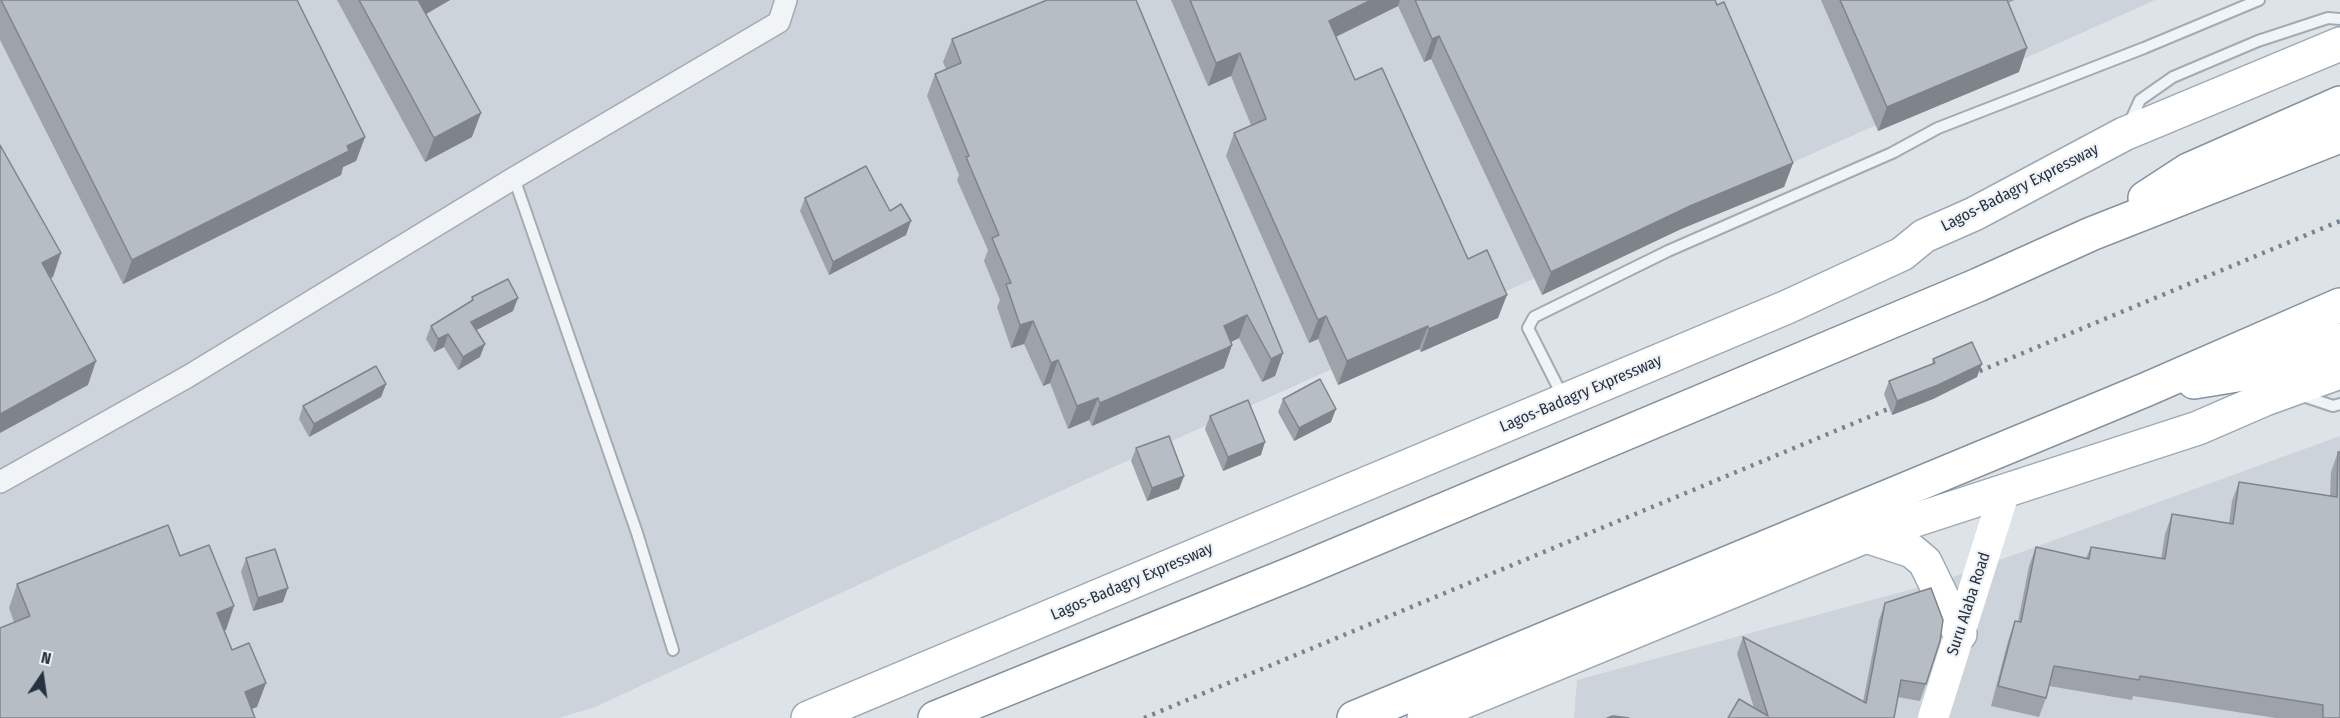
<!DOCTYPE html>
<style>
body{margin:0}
#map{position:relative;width:2340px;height:718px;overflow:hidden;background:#dee3e8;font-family:"Fira Sans Condensed",sans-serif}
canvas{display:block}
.north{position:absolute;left:12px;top:646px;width:60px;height:60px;-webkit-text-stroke:4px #eef2f6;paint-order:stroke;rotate:13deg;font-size:16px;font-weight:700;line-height:24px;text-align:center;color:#273240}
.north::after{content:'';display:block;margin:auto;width:21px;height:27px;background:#273240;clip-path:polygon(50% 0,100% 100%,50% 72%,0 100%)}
</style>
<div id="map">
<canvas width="2340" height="718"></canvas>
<div class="north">N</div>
</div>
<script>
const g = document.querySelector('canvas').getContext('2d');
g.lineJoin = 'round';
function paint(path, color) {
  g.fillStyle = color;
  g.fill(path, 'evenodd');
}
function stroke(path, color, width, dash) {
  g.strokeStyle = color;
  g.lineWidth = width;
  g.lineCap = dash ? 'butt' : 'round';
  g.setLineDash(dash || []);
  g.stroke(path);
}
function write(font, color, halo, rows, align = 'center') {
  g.font = font + ' "Fira Sans Condensed",sans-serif';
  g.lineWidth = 4.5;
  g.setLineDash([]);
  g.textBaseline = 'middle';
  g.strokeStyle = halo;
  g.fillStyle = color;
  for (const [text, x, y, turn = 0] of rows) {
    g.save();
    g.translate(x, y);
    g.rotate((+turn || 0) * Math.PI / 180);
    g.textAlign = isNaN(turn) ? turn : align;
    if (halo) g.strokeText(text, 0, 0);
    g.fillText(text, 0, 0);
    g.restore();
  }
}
const built = new Path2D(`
 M0 0H2155L1078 483 595 707 559 718H0Z
 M2340 436V718H1574L1577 680 1942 581Z`);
const lane = new Path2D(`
 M2129 124 2140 100 2173 77 2258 41 2328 18 2340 19
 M514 178 637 533 673 650
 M2300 395 2333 406 2340 404
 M1563 397 1528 328 1534 317 1668 251 1892 153 1938 128 2144 48 2259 0`);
const street = new Path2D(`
 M0 482 187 377 514 178 779 22 786 0`);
const secondary = new Path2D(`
 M1933 718 2005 490`);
const primary = new Path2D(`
 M1866 536 1912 551 1925 562 1960 634
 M808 718 1787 307 1902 254 1924 236 1974 214 2124 134 2340 44
 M1424 718 1866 536 2198 428 2265 399 2340 372`);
const highway = new Path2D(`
 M2145 198 2188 170 2340 103
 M2194 382 2268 370 2340 340
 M935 718 1298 571 1978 285 2091 234 2340 136
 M1354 718 2145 390 2340 305`);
const rail = new Path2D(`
 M1963 378 2340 221
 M1144 718 1905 402`);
const wall = new Path2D(`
 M0 0H297L365 137 356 161 343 167 341 175 123 284 0 40Z
 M337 0H450L426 14 472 137 425 162Z
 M1047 0 1283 353 1275 376 1262 382 1239 338 1231 342 1232 345 1224 368 1218 371 1092 426 1089 420 1068 429 1050 383 1043 386 1024 344 1011 348 997 307 1000 300 984 261 988 250 957 180 959 175 927 96 935 74 946 69 943 62 952 39Z
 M1171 0H1715L1793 163 1784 187 1681 229 1542 295 1431 59 1424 62 1398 6 1336 37 1355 80 1468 259 1498 318 1421 352 1419 349 1338 385 1318 339 1309 343 1226 156 1234 133 1251 125 1231 76 1208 86Z
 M1821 0H2015L2008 3 2019 72 1878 131Z
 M805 198 890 211 906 235 829 275 800 211Z
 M472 297 513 311 476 330 480 357 458 370 444 347 434 352 426 339 431 326 471 302Z
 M1933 359 1977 377 1933 399 1892 415 1884 394 1889 381 1932 364Z
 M386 384 381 397 309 437 299 419 303 406Z
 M1283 399 1331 422 1294 441 1278 412Z
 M1210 416 1261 455 1223 471 1205 429Z
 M1136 448 1184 476 1179 489 1147 501 1131 461Z
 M2338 452 2340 718H2276L2133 696 2132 700 2049 686 2046 698 2039 717 1991 706 2008 641 2015 621 2018 622 2029 566 2036 547 2086 558 2091 547 2161 559 2165 534 2172 514 2229 523 2232 501 2239 482 2330 496 2331 472Z
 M180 556 226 630 224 631 257 707 14 622 9 608 17 584Z
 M246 558 283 602 253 611 241 572Z
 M1885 603 1926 684 1920 701 1897 697 1893 718H1728L1754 708 1737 654 1743 637 1863 702 1879 620Z`);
const shadedWall = new Path2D(`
 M417 0H450L409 24Z
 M1371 0H1400L1398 6 1321 44 1329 21Z
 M1439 36 1431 59 1424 62 1432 39Z
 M2027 48 2019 72 1878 131 1887 107Z
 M1240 53 1231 76 1208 86 1216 63Z
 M481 113 472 137 425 162 434 138Z
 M365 137 356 161 343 167 341 175 123 284 132 260Z
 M1793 163 1784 187 1681 229 1542 295 1551 272 1690 206Z
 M911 221 906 235 829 275 833 262Z
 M61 253 53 277 33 287 42 263Z
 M1507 295 1498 318 1421 352 1429 329Z
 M518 298 513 311 467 335 471 322Z
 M1247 315 1239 338 1216 349 1224 326Z
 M1326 316 1318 339 1309 343 1318 320Z
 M1033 321 1024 344 1011 348 1020 325Z
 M1428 326 1419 349 1338 385 1347 361Z
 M448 334 444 347 434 352 438 339Z
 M485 344 480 357 458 370 463 357Z
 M1232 345 1224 368 1092 426 1100 403Z
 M1283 353 1275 376 1262 382 1271 359Z
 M1058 360 1050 383 1043 386 1051 363Z
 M96 361 88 385 0 433V414Z
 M1982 364 1977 377 1933 399 1892 415 1897 401Z
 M386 384 381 397 309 437 314 424Z
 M1098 398 1089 420 1068 429 1077 406Z
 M1336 409 1331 422 1294 441 1299 428Z
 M1265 442 1261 455 1223 471 1228 457Z
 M1184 476 1179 489 1147 501 1152 488Z
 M288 588 283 602 253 611 258 598Z
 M234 606 226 630 208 637 217 613Z
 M266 683 257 707 236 715 245 692Z`);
const building = new Path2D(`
 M1 0H297L365 137 347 146 349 151 132 260Z
 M359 0H418L481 113 434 138Z
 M1047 0H1136L1283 353 1271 359 1247 315 1224 326 1232 345 1227 348 1100 403 1098 398 1077 406 1058 360 1051 363 1033 321 1020 325 1006 284 1011 283 992 238 999 235 966 157 969 156 935 74 961 63 952 39Z
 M1190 0H1371L1329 21 1355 80 1382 68 1468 259 1487 250 1507 295 1429 329 1428 326 1347 361 1326 316 1318 320 1234 133 1266 119 1240 53 1216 63Z
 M1415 0H1715L1717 5 1724 2 1793 163 1690 206 1551 272 1439 36 1432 39Z
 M1840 0H2007L2027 48 1887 107Z
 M0 145 61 253 42 263 96 361 0 414Z
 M866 166 890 211 901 204 911 221 833 262 805 198Z
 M508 279 518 298 471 322 485 344 463 357 448 334 438 339 431 326 473 300 472 297Z
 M1972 342 1982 364 1938 385 1897 401 1889 381 1935 363 1933 359Z
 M376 366 386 384 314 424 303 406Z
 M1320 379 1336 409 1299 428 1283 399Z
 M1248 400 1265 442 1228 457 1210 416Z
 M1169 436 1184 476 1152 488 1136 448Z
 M2338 452H2340V718H2323V705L2140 676 2139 680 2054 666 2046 698 1998 686 2015 621 2021 622 2036 547 2089 559 2091 547 2165 559 2172 514 2233 524 2239 482 2337 497Z
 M168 525 180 556 209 545 234 606 217 613 232 650 249 643 266 683 245 692 255 718H0V628L30 616 17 584Z
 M275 549 288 588 258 598 246 558Z
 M1931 588 1943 620 1940 641 1926 684 1901 680 1894 718H1728L1739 699 1768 716 1743 637 1866 703 1885 603Z
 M1613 716 1629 718H1607Z`);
const streetNames = [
 ["Lagos-Badagry Expressway",2020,188,-27],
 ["Lagos-Badagry Expressway",1581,394,-23],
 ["Lagos-Badagry Expressway",1132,582,-23],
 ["Suru Alaba Road",1969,604,-72]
];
paint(built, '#ccd3da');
stroke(lane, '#a3aab2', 14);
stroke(street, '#a3aab2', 24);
stroke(primary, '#9da9b4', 36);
stroke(highway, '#85929f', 36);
stroke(lane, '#f1f4f7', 10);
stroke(street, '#f1f4f7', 21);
stroke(secondary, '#fff', 30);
stroke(primary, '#fff', 33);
stroke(highway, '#fff', 33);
stroke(rail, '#778492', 4.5, [3, 6]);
paint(wall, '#9da3a9');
paint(shadedWall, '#7f848a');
paint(building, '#b6bdc5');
stroke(building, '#7f848a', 1.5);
write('16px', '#273240', '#eef2f6', streetNames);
</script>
